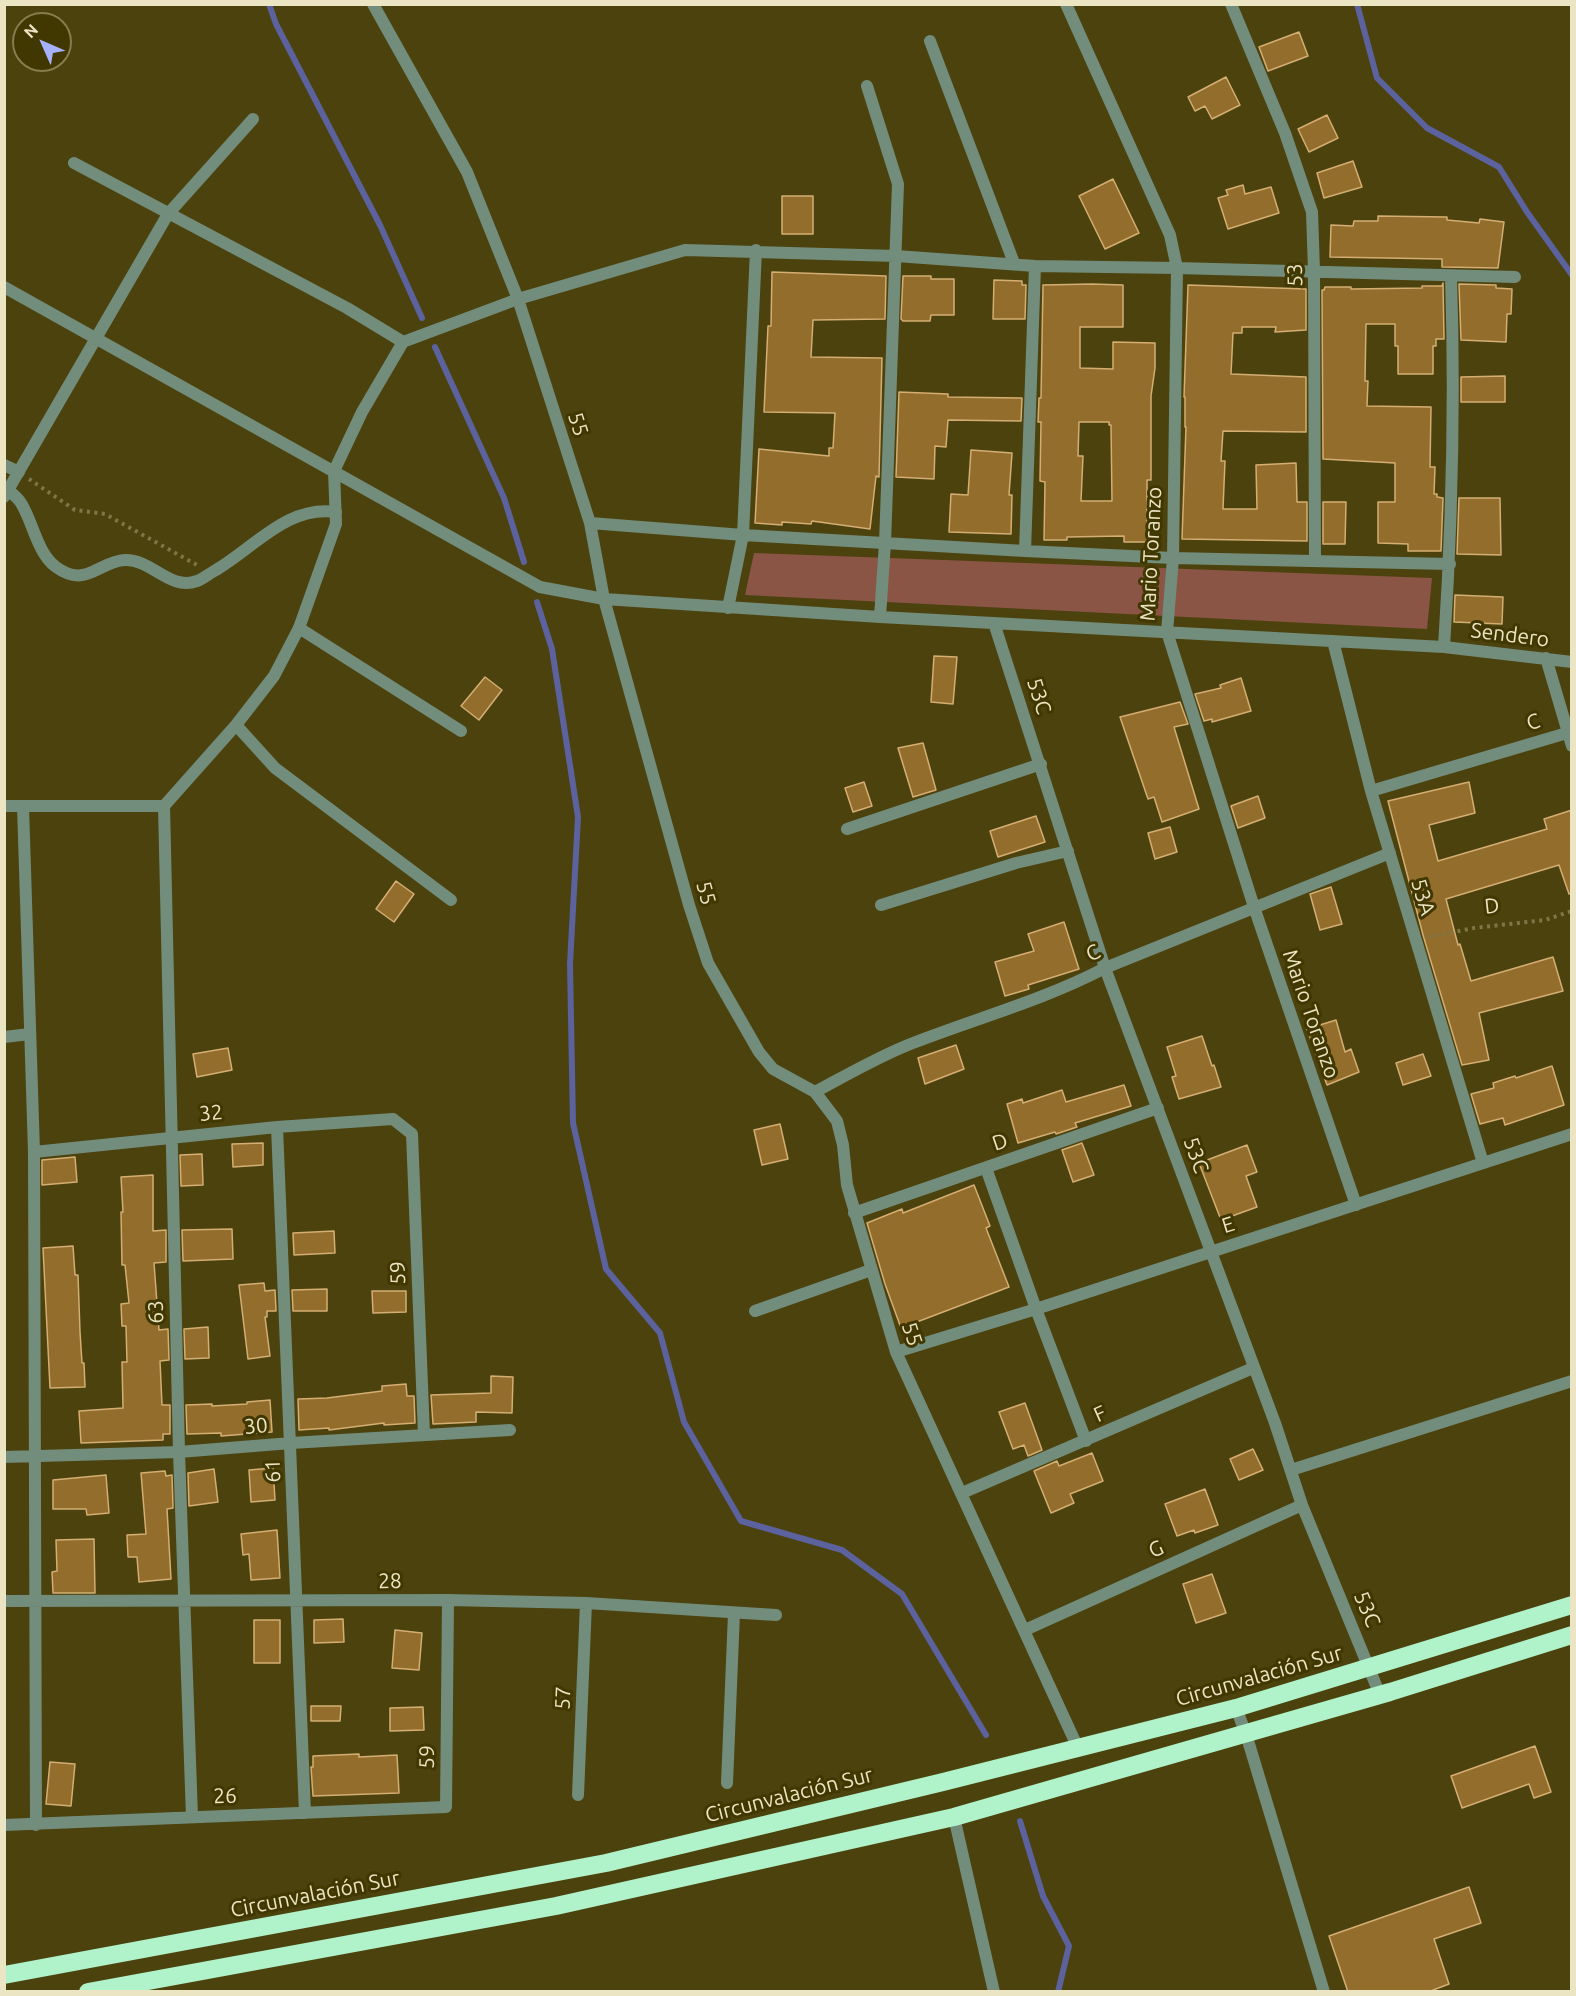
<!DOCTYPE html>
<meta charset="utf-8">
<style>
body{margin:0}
#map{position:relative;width:1576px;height:1996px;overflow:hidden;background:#4c420d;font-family:Ubuntu,sans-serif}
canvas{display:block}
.frame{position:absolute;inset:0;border:6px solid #ece5c4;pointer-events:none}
.north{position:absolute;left:12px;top:12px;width:60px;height:60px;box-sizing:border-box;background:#413700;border:2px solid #857d4e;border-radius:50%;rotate:315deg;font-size:16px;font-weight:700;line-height:24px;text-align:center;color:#ece5c4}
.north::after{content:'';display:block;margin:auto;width:21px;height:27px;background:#a6b1fc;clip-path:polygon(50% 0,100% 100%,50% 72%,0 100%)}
</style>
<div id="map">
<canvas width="1576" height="1996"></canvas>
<div class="frame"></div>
<div class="north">N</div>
</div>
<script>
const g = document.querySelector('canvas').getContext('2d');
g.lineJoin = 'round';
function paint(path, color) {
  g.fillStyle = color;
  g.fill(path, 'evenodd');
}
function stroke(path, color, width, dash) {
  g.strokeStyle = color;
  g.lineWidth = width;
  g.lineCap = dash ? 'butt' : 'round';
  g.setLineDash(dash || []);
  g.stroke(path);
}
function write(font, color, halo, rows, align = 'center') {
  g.font = font + ' Ubuntu,sans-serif';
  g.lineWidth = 6;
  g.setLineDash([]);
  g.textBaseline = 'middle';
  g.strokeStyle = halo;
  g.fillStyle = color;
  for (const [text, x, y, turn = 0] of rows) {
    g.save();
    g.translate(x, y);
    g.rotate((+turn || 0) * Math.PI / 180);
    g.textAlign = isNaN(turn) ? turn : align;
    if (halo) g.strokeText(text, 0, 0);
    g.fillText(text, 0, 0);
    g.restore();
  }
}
const green = new Path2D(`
 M754 553 1432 578 1427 629 745 595Z`);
const stream = new Path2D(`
 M269 4 276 24 380 225 422 318
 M1357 4 1377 78 1427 128 1499 167 1527 212 1572 275
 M435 347 504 498 524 562
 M537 602 552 649 578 817 570 964 573 1123 606 1269 660 1333 684 1422 741 1521 842 1550 902 1594 986 1735
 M1020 1821 1043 1896 1069 1946 1058 1992`);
const building = new Path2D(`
 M1299 32 1308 56 1268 71 1259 47Z
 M1226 77 1240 105 1212 119 1205 106 1195 111 1188 97Z
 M1327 115 1338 138 1309 152 1298 129Z
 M1353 161 1362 187 1324 198 1317 173Z
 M1113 179 1139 233 1105 249 1079 196Z
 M1243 185 1245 194 1271 187 1279 213 1228 229 1218 198 1228 195 1226 190Z
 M782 196H813V234H782Z
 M1378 216 1447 217V220L1479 223 1480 219 1504 222 1498 268 1442 267V259L1330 257 1331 225 1353 226 1354 221H1378Z
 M772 272 886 276 885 319 813 320 811 357 882 358 879 477 876 476 870 529 812 521 811 524 782 522V525L755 523 759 449 829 456V448H833L835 413 764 412 768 326H771Z
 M903 276H931V279H954V315H931L930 321H903L901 319Z
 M994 280 1022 281V285H1026L1025 319H993Z
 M1443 283 1444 339H1436V346H1433V374H1398V346H1395V324H1366L1365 381H1368L1367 406 1431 407 1430 467H1435L1434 494H1437V497L1443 498 1441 551H1408V544L1378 543V502H1395V463L1323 459 1322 290H1324L1325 287H1351V289L1422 288V286H1442Z
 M1092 284 1123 285V327H1080V368L1113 369V342L1155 343V368L1151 396V480H1147V542H1124V536L1067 537V540H1044L1045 482 1040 481 1041 422H1038L1039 398H1041L1043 285ZM1079 422H1109V425H1111L1112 501H1081L1083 456H1078Z
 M1459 284 1496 285V288L1512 289 1511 314H1507L1506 342 1461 340Z
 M1188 285 1306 289V330L1275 332 1276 327H1242V333H1233L1231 374 1306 377V432L1223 431 1221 461H1225L1223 509H1257L1256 465 1296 463 1297 502H1307V541L1182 539 1186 427H1185V397H1184Z
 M1505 376V402H1461V377Z
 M899 392 948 394V397L1022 398 1021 421 948 420 946 447 935 446 934 479 896 477Z
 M971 450 1012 453 1009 495H1012L1011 534 949 532 951 494 968 495Z
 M1459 498H1500L1501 555 1457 554Z
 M1323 502H1346L1345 544H1323Z
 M1455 595 1503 597 1502 624 1454 622Z
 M934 656 957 657 953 704 931 702Z
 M485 677 502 690 479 720 461 706Z
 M1241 678 1251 711 1212 722V719L1204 721 1195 694 1221 688 1220 685Z
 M1180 702 1188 724 1174 727 1199 809 1162 822 1154 797 1148 799 1120 717Z
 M923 743 936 790 913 797 898 748Z
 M864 782 872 806 853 812 845 788Z
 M1469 782 1475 813 1429 825 1438 861 1547 829 1544 819 1572 810V893L1569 894 1559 865 1446 899 1458 945 1460 944 1471 981 1553 957 1563 991 1479 1013 1489 1060 1462 1065 1423 935 1388 801Z
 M1258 796 1265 818 1238 828 1231 806Z
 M1036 816 1045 842 998 857 990 831Z
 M1170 827 1177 852 1155 859 1148 833Z
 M396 881 414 894 394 922 376 909Z
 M1331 887 1342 924 1320 930 1310 894Z
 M1064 922 1079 969 1028 985 1029 989 1005 996 995 962 1034 951 1028 934Z
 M1336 1020 1345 1052 1351 1049 1359 1072 1327 1085 1307 1029Z
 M1202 1036 1212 1066 1214 1065 1221 1087 1179 1099 1172 1077 1176 1076 1167 1047Z
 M956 1045 964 1069 925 1084 918 1058Z
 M228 1048 232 1070 197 1077 193 1054Z
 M1423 1054 1431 1076 1403 1085 1396 1063Z
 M1552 1066 1564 1105 1505 1125 1503 1118 1480 1124 1471 1094 1494 1088 1493 1083 1515 1076 1516 1078Z
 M1124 1085 1131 1106 1075 1123 1077 1127 1056 1134 1055 1132 1018 1143 1007 1104 1022 1099 1023 1103 1062 1090 1066 1102Z
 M780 1124 788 1159 762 1165 754 1130Z
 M263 1143V1165L233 1167 232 1144Z
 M1082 1143 1094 1175 1073 1182 1062 1150Z
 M1247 1145 1257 1172 1246 1176 1257 1207 1221 1220 1199 1163Z
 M202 1154 203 1185 181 1186 180 1155Z
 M75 1157 77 1182 42 1185V1160Z
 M153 1175V1231L166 1230V1262L154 1263 159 1330 168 1329 169 1360 160 1361 162 1405H170V1434H163V1440L81 1443 79 1411 123 1408 122 1362H127L126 1326H122L121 1304 129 1303 125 1265H122L121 1212H123L121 1177Z
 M974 1185 990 1226 986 1228 1009 1287 901 1328 885 1284 867 1223 902 1209 903 1213Z
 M232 1229 233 1259 183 1261 182 1230Z
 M334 1231 335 1253 294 1255 293 1233Z
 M73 1246 75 1275H78L80 1332 82 1363H84L85 1387 50 1388 43 1248Z
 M264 1283 265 1291 275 1290 276 1311H267V1317H265L270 1356 248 1359 239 1285Z
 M327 1289V1311H293L292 1290Z
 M372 1291H406V1312L373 1313Z
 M208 1327 209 1358 185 1359 184 1329Z
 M491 1376 513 1377 512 1413 476 1412V1422L433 1424 431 1395 491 1393Z
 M406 1384 407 1396H414L415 1423 384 1425V1423L329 1430V1428L299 1430 298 1399 327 1398 382 1391V1386Z
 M270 1400 272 1432 221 1436V1433L187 1434 186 1405 212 1404V1406L247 1404V1402Z
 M1025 1403 1042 1450 1028 1456 1024 1445 1013 1449 999 1412Z
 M1253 1449 1263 1470 1239 1480 1230 1459Z
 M1092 1453 1103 1481 1070 1494 1074 1503 1051 1513 1034 1471 1057 1461 1059 1466Z
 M273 1468 275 1500 251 1502 249 1470Z
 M214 1469 218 1502 189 1506 188 1473Z
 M165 1471 166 1476 172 1475 173 1508 167 1509 171 1579 139 1582 137 1557H128L127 1535 146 1534 141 1473Z
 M106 1475 109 1513 87 1515 86 1509H53V1480Z
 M1205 1489 1218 1525 1195 1533 1194 1530 1177 1536 1165 1504Z
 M277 1530 280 1578 251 1580 249 1554 243 1555 241 1534Z
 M94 1539 95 1593H53L52 1572 57 1571 56 1540Z
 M1212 1574 1226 1613 1196 1623 1183 1584Z
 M343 1619 344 1642 314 1643V1620Z
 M254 1620H280V1663H254Z
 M395 1630 422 1633 419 1670 392 1668Z
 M311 1706H341L340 1721H311Z
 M423 1707 424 1730 390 1731V1708Z
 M1535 1746 1551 1792 1534 1798 1529 1784 1462 1808 1451 1776Z
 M359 1754V1757L397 1755 399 1793 313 1796 311 1767H313V1756Z
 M50 1762 75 1764 71 1806 46 1804Z
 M1469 1887 1481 1923 1434 1939 1449 1984 1428 1992H1348L1329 1936Z`);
const path = new Path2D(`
 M29 479 75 510 105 514 197 565
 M1428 937 1474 928 1545 920 1572 911`);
const lane = new Path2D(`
 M8 490C13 494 18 498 21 503 33 522 37 553 56 567 86 589 99 561 125 560 152 559 169 591 197 581 203 579 210 573 216 570 256 546 288 505 336 512
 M299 628 461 731
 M847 829 1041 764
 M881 905 1016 863 1068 851
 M986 1168 1036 1309 1086 1441
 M755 1311 871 1270
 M1236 1708 1246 1734 1324 1992
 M954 1817 994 1992`);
const street = new Path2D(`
 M373 4 467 172 518 299 590 523 604 599 689 905 708 963 759 1052 773 1069 815 1092 837 1121 843 1145 847 1185 896 1352 1078 1748
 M1066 4 1170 235 1177 268 1173 558 1167 632 1254 907 1356 1205
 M1231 4 1285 133 1312 212 1314 271 1315 561
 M930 41 1014 263
 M867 86 898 184 885 543 880 617
 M74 163 347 308 403 342
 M4 287 540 587 604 599 880 617 1444 647 1572 662
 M4 465 19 472
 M4 497 168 214 253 119
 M590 523 743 535 1025 551 1173 558 1450 564
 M1025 551 1035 266
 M728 608 743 535 756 250
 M994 623 1105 968 1275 1423 1302 1505 1380 1695
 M1333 641 1371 791 1483 1163
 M1444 647C1452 524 1455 399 1451 276
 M1546 658 1572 746
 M236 725 275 768 451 900
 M1371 791 1567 733
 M4 806H164
 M23 806 34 1152 36 1825
 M164 806 236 725 274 676 299 628 336 524 334 471 362 412 403 342 518 299 685 250 896 256 1035 266 1177 268 1515 277
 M164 806 179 1452 192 1817
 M4 1037 30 1034
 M815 1092C847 1075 879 1056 913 1043 977 1018 1044 1000 1105 968L1390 853
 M277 1127 305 1813
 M34 1152 277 1127 393 1119 412 1134 424 1435
 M854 1213 1158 1108
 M896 1352 1036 1309 1572 1134
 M4 1457 179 1452 291 1443 510 1430
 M1291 1470 1572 1381
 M962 1493 1253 1368
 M4 1601 448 1600 586 1603 776 1615
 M1025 1630 1302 1505
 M727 1783 734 1613
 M578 1795 586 1603
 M4 1825 446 1807 448 1600`);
const highway = new Path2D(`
 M4 1975 606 1863 943 1782 1236 1708 1572 1605
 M88 1992 556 1906 954 1817 1390 1692 1572 1635`);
const streetNames = [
 ["53",1295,275,-91],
 ["55",578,424,72],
 ["Mario Toranzo",1151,554,-87],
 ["Sendero",1510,635,7],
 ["53C",1039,696,72],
 ["C",1533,722,-17],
 ["55",706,893,74],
 ["53A",1423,897,73],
 ["D",1492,906,-6],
 ["C",1093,953,-26],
 ["Mario Toranzo",1311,1014,71],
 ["32",211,1113,-5],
 ["D",1000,1142,-19],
 ["53C",1196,1155,70],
 ["E",1228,1225,-17],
 ["59",398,1273,-92],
 ["63",156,1312,-92],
 ["55",912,1334,71],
 ["F",1100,1414,-24],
 ["30",256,1426,-5],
 ["61",273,1471,-92],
 ["G",1156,1549,-24],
 ["28",390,1581,-1],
 ["53C",1367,1609,67],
 ["Circunvalación Sur",1259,1676,-16],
 ["57",563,1698,-88],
 ["59",427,1757,-89],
 ["Circunvalación Sur",789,1795,-14],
 ["26",225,1796,-2],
 ["Circunvalación Sur",315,1894,-11]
];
paint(green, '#8a5545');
stroke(stream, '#5b629d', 6);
paint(building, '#936d2c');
stroke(building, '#d4ae73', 1.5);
stroke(path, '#7f7647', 4, [3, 4.5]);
stroke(lane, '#728d7c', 12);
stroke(street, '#728d7c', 12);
stroke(highway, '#b0f3ca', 18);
write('21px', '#ece5c4', '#413700', streetNames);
</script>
